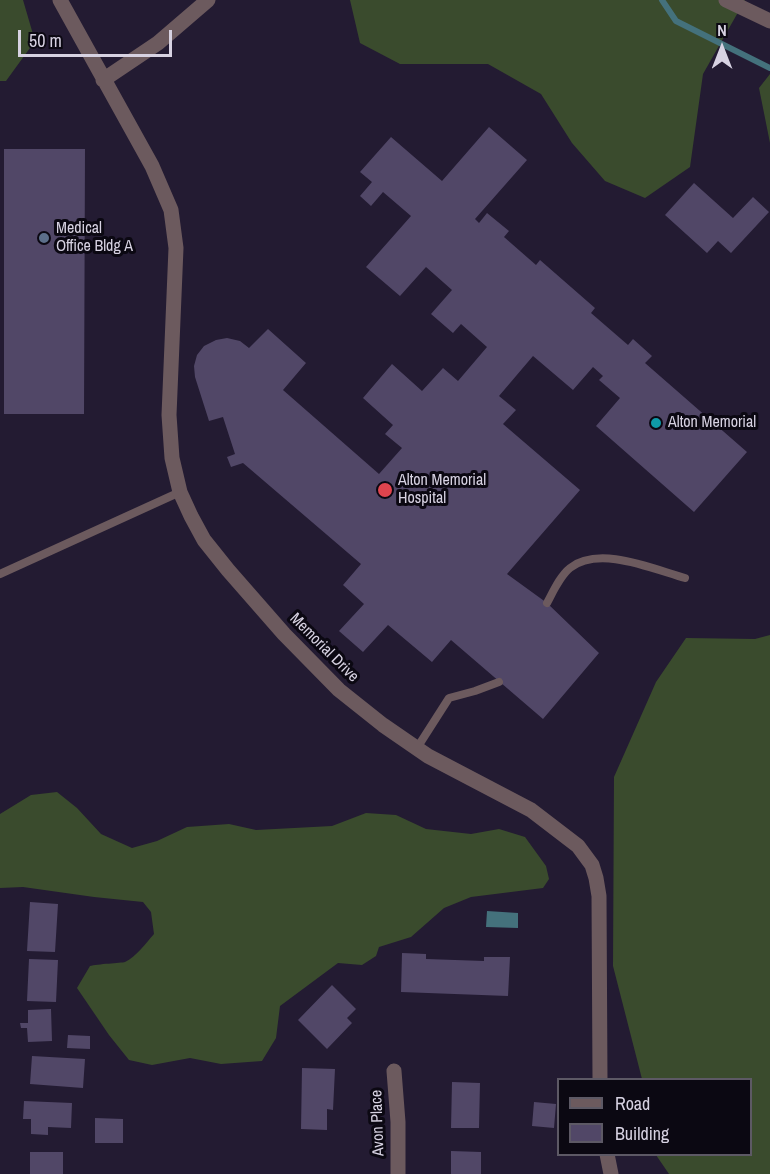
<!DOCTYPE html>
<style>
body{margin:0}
#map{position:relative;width:770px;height:1174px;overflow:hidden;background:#231b32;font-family:"Archivo Narrow",sans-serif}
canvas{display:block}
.legend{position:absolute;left:557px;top:1078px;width:195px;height:78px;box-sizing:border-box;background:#0b0812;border:2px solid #5d5965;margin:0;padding:8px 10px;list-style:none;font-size:18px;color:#d7d2e2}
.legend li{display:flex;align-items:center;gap:12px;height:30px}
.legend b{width:30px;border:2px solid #5d5965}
.north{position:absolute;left:692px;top:18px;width:60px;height:60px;-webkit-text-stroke:4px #0b0812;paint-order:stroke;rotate:0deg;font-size:16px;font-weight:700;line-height:24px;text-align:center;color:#d7d2e2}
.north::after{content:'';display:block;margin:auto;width:21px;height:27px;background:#d7d2e2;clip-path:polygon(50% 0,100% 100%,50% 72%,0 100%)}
.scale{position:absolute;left:18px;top:30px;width:154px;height:27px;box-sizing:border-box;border:3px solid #d7d2e2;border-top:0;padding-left:8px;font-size:18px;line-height:21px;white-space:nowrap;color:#d7d2e2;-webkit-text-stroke:4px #0b0812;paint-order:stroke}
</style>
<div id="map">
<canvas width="770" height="1174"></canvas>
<ul class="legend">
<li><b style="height:8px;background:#6c5a5e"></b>Road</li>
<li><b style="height:16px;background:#514767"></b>Building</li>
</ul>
<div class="north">N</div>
<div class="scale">50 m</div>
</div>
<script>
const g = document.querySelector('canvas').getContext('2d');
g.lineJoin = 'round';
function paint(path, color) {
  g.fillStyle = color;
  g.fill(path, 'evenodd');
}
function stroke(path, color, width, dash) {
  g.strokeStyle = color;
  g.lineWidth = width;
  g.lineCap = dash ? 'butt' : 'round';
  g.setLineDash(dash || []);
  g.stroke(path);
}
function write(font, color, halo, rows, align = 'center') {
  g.font = font + ' "Archivo Narrow",sans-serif';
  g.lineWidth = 6;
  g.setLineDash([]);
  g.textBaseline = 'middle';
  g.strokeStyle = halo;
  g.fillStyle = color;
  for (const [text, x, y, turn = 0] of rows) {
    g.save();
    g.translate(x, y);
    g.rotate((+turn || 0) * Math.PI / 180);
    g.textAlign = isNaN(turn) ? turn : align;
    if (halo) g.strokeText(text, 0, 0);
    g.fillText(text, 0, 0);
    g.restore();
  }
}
const forest = new Path2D(`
 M0 0H23L35 41 6 81H0Z
 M350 0H745L703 74 690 167 645 198 605 181 572 143 541 94 488 64H400L360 43Z
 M770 74V143L759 88Z
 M770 635V1174H669L656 1155 750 1154V1080L642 1079 613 966 614 777 656 682 686 638 755 639Z
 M57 792 77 808 101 834 132 848 157 841 187 827 229 824 256 830 332 826 366 813 396 815 426 829 471 834 499 829 525 837 546 866 549 879 543 888 471 897 444 908 411 937 379 947 376 956 362 965 338 963 280 1006 276 1038 262 1061 221 1064 190 1058 152 1065 129 1060 109 1035 77 988 90 966C97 964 121 963 125 962 136 957 146 943 154 934L151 912 143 902 94 897 23 887 0 888V814L31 795Z`);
const water = new Path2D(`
 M487 911 518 913V928L486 927Z`);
const stream = new Path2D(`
 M662 0 676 21 770 68`);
const building = new Path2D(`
 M489 127 527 160 475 219 479 223 487 213 509 231 504 237 536 265 540 260 595 308 591 313 628 345 633 339 652 356 645 363 747 452 694 512 596 426 620 398 599 380 603 376 593 367 573 390 533 356 499 396 516 410 503 424 580 490 507 574 547 603 599 653 543 719 451 640 432 662 388 625 363 652 339 631 364 604 343 585 361 564 243 463 231 467 227 457 235 454 223 417 209 421 195 377 194 366 197 355 204 346 216 340 227 338 240 341 249 348 268 329 306 363 283 390 379 474 402 448 385 434 393 425 363 398 392 364 422 391 443 368 458 381 487 347 461 324 453 333 431 314 452 290 426 267 400 296 366 267 411 216 383 192 371 206 360 196 372 182 360 172 391 137 442 181Z
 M4 149H85L84 414H4Z
 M694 183 733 218 753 197 769 212 731 253 718 241 707 253 665 215Z
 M30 902 58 904 55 952 27 951Z
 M402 953 426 954V959L484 961V957H510L508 996 401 992Z
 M29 959 58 960 56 1002 27 1001Z
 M332 985 356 1009 347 1018 352 1023 327 1049 298 1020Z
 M51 1009 52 1041 28 1042 27 1028H21L20 1023H28V1010Z
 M68 1035 90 1036V1049L67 1048Z
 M32 1056 85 1059 83 1088 30 1084Z
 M302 1068 335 1069 333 1110 327 1109V1130L301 1129Z
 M452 1082 480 1083 479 1128H451Z
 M24 1101 72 1103 71 1128 48 1127V1135L31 1134V1119H23Z
 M534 1102 556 1104 554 1128 532 1126Z
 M95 1118 123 1119V1143H95Z
 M451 1151 481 1152V1174H451Z
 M30 1152H63V1174H30Z`);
const service = new Path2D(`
 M0 574 180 492
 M547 603C553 592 560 576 570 568 599 545 653 569 685 578
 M417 748 449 698 475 691 499 682`);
const minor = new Path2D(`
 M60 0 152 166 171 210 176 248 169 415 172 458 180 492 191 516 204 540 228 570 284 634 339 690 383 725 428 756 531 810 578 846 592 865 596 878 599 896 600 1080
 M726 0 770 21
 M103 80 158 43 208 0
 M394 1071 398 1122V1174
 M607 1154 611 1174`);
const markers = [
 [44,238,6,"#5c6f8a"],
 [656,423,6,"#0f9aa8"],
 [385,490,8,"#e0444e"]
];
const poiNames = [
 ["Medical",56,229],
 ["Office Bldg A",56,247],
 ["Alton Memorial",668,423],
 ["Alton Memorial",398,481],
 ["Hospital",398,499]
];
const streetNames = [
 ["Memorial Drive",324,648,45],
 ["Avon Place",378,1123,-92]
];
paint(forest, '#3a4b2d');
paint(water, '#44717c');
stroke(stream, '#44717c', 6);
paint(building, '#514767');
stroke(service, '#6c5a5e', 8);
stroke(minor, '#6c5a5e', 15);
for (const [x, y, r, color] of markers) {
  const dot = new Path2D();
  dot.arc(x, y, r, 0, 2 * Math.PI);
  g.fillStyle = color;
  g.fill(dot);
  stroke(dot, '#0b0812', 2);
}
write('16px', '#d7d2e2', '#0b0812', poiNames, 'left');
write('16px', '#d7d2e2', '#0b0812', streetNames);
</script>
